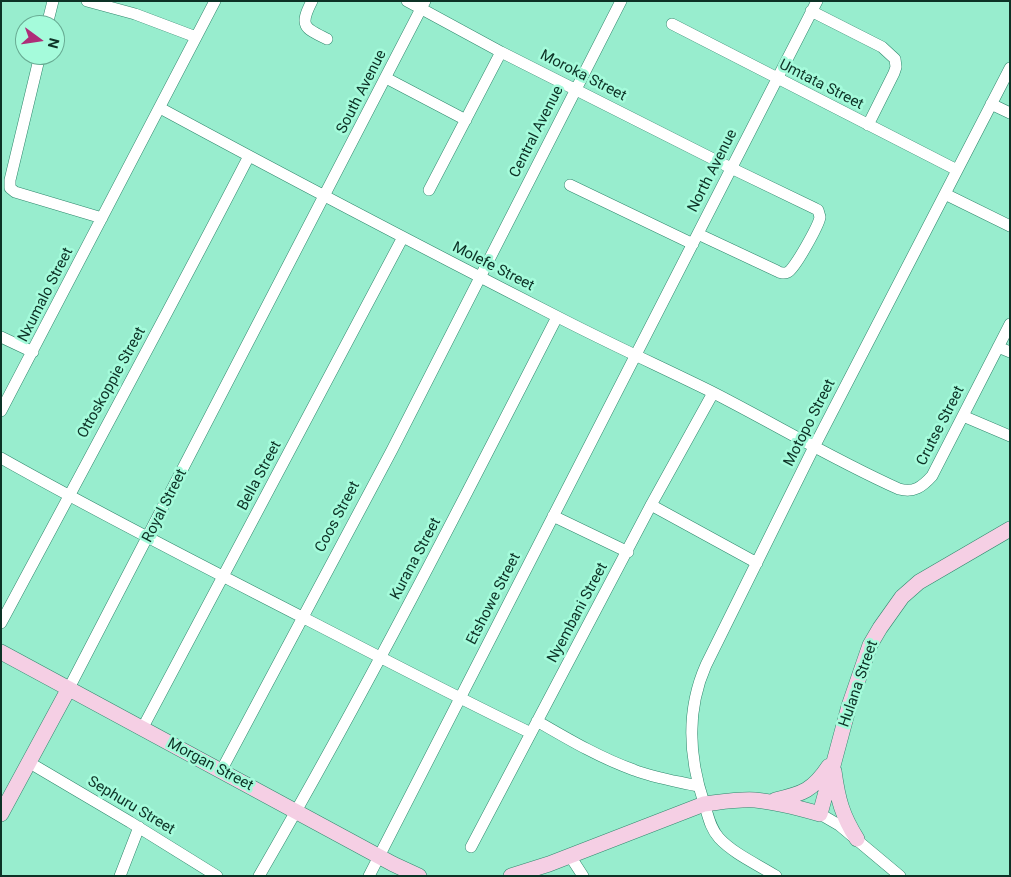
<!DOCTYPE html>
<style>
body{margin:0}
#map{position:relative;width:1011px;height:877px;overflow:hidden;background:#98edce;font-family:Roboto,sans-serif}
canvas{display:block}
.frame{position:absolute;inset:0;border:2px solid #0d3226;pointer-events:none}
.north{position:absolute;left:15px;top:15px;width:50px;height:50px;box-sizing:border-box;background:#a5fbdb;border:1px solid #68ab93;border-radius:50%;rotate:104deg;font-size:14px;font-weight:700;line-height:20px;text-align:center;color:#0d3226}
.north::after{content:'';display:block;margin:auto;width:18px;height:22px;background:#ae2d78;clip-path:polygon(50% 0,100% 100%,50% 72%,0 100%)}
</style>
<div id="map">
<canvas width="1011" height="877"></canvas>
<div class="frame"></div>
<div class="north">N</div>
</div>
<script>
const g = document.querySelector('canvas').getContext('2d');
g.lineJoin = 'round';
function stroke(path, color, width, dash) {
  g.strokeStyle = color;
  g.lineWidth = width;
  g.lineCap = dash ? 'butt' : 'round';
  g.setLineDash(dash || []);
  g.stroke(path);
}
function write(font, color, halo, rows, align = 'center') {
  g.font = font + ' Roboto,sans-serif';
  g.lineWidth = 5;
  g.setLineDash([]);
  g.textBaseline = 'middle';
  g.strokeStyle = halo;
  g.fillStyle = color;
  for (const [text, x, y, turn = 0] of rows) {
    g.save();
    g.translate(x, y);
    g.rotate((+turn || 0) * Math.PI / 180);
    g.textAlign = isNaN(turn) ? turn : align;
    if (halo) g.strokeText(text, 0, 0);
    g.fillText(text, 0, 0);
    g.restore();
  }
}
const street = new Path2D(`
 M87 1 135 14 196 37
 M312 1C299 26 304 28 327 39
 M407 1 501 52 731 168 814 208 818 210 820 217C819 225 794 270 788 272 785 274 780 273 777 271L698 234
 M811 11 882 47 895 59 896 67 894 73 868 125
 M672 24 957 170
 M47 25 53 1
 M40 55 10 180V188L15 192 102 218
 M386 78 466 120
 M991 104 1010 113
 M160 108C291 179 423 248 556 316 606 342 659 366 710 391 773 423 834 460 899 489 914 493 922 487 932 476L1010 324
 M570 185 693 244
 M429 190 501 52
 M945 194 1010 226
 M1 337 33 352
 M998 347 1010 352
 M1 411 215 1
 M963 416 1010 436
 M1 458C100 514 201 565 302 617 378 656 454 696 531 733
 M651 505 757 563
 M553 516 628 552
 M1 623C84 468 168 313 249 156
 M68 690 425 1
 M537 721C568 739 600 758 634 770 654 778 676 781 698 786
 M142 729 403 237
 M30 763 130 822 217 876
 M221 771 392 450 621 1
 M820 814 839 825 900 876
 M471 847 651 505 713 393
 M570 856 583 876
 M120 876 139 827
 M259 876C365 693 461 505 557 317
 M369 876 817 1
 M776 876C757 864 734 854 719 838 710 828 708 815 704 803 689 758 686 710 706 665L814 447 1010 68`);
const secondary = new Path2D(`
 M1 652 393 864 419 876
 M834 771C838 800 842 815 857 839
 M775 800C803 794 813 790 829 766
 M1 814 68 690
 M511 876 549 864 704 804C721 802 738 799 755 800 777 802 799 808 820 814L849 706 870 645 880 628 902 597 919 582 1010 529`);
const streetNames = [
 ["Moroka Street",583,76,27],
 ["Umtata Street",821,85,27],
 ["South Avenue",362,92,-63],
 ["Central Avenue",537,132,-63],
 ["North Avenue",713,171,-63],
 ["Molefe Street",493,267,27],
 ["Nxumalo Street",46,295,-63],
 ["Ottoskoppie Street",112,383,-61],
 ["Motopo Street",810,423,-63],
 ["Crutse Street",941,426,-63],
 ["Bella Street",260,476,-62],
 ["Royal Street",165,506,-63],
 ["Coos Street",338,517,-62],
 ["Kurana Street",416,559,-62],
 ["Etshowe Street",494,599,-63],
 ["Nyembani Street",578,613,-62],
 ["Hulana Street",859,684,-71],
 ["Morgan Street",210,765,28],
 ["Sephuru Street",131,806,31]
];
stroke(street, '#2f876c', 12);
stroke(secondary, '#2f876c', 16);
stroke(street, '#fff', 11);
stroke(secondary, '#f5cfe4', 15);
write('15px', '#0d3226', '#a5fbdb', streetNames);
</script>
